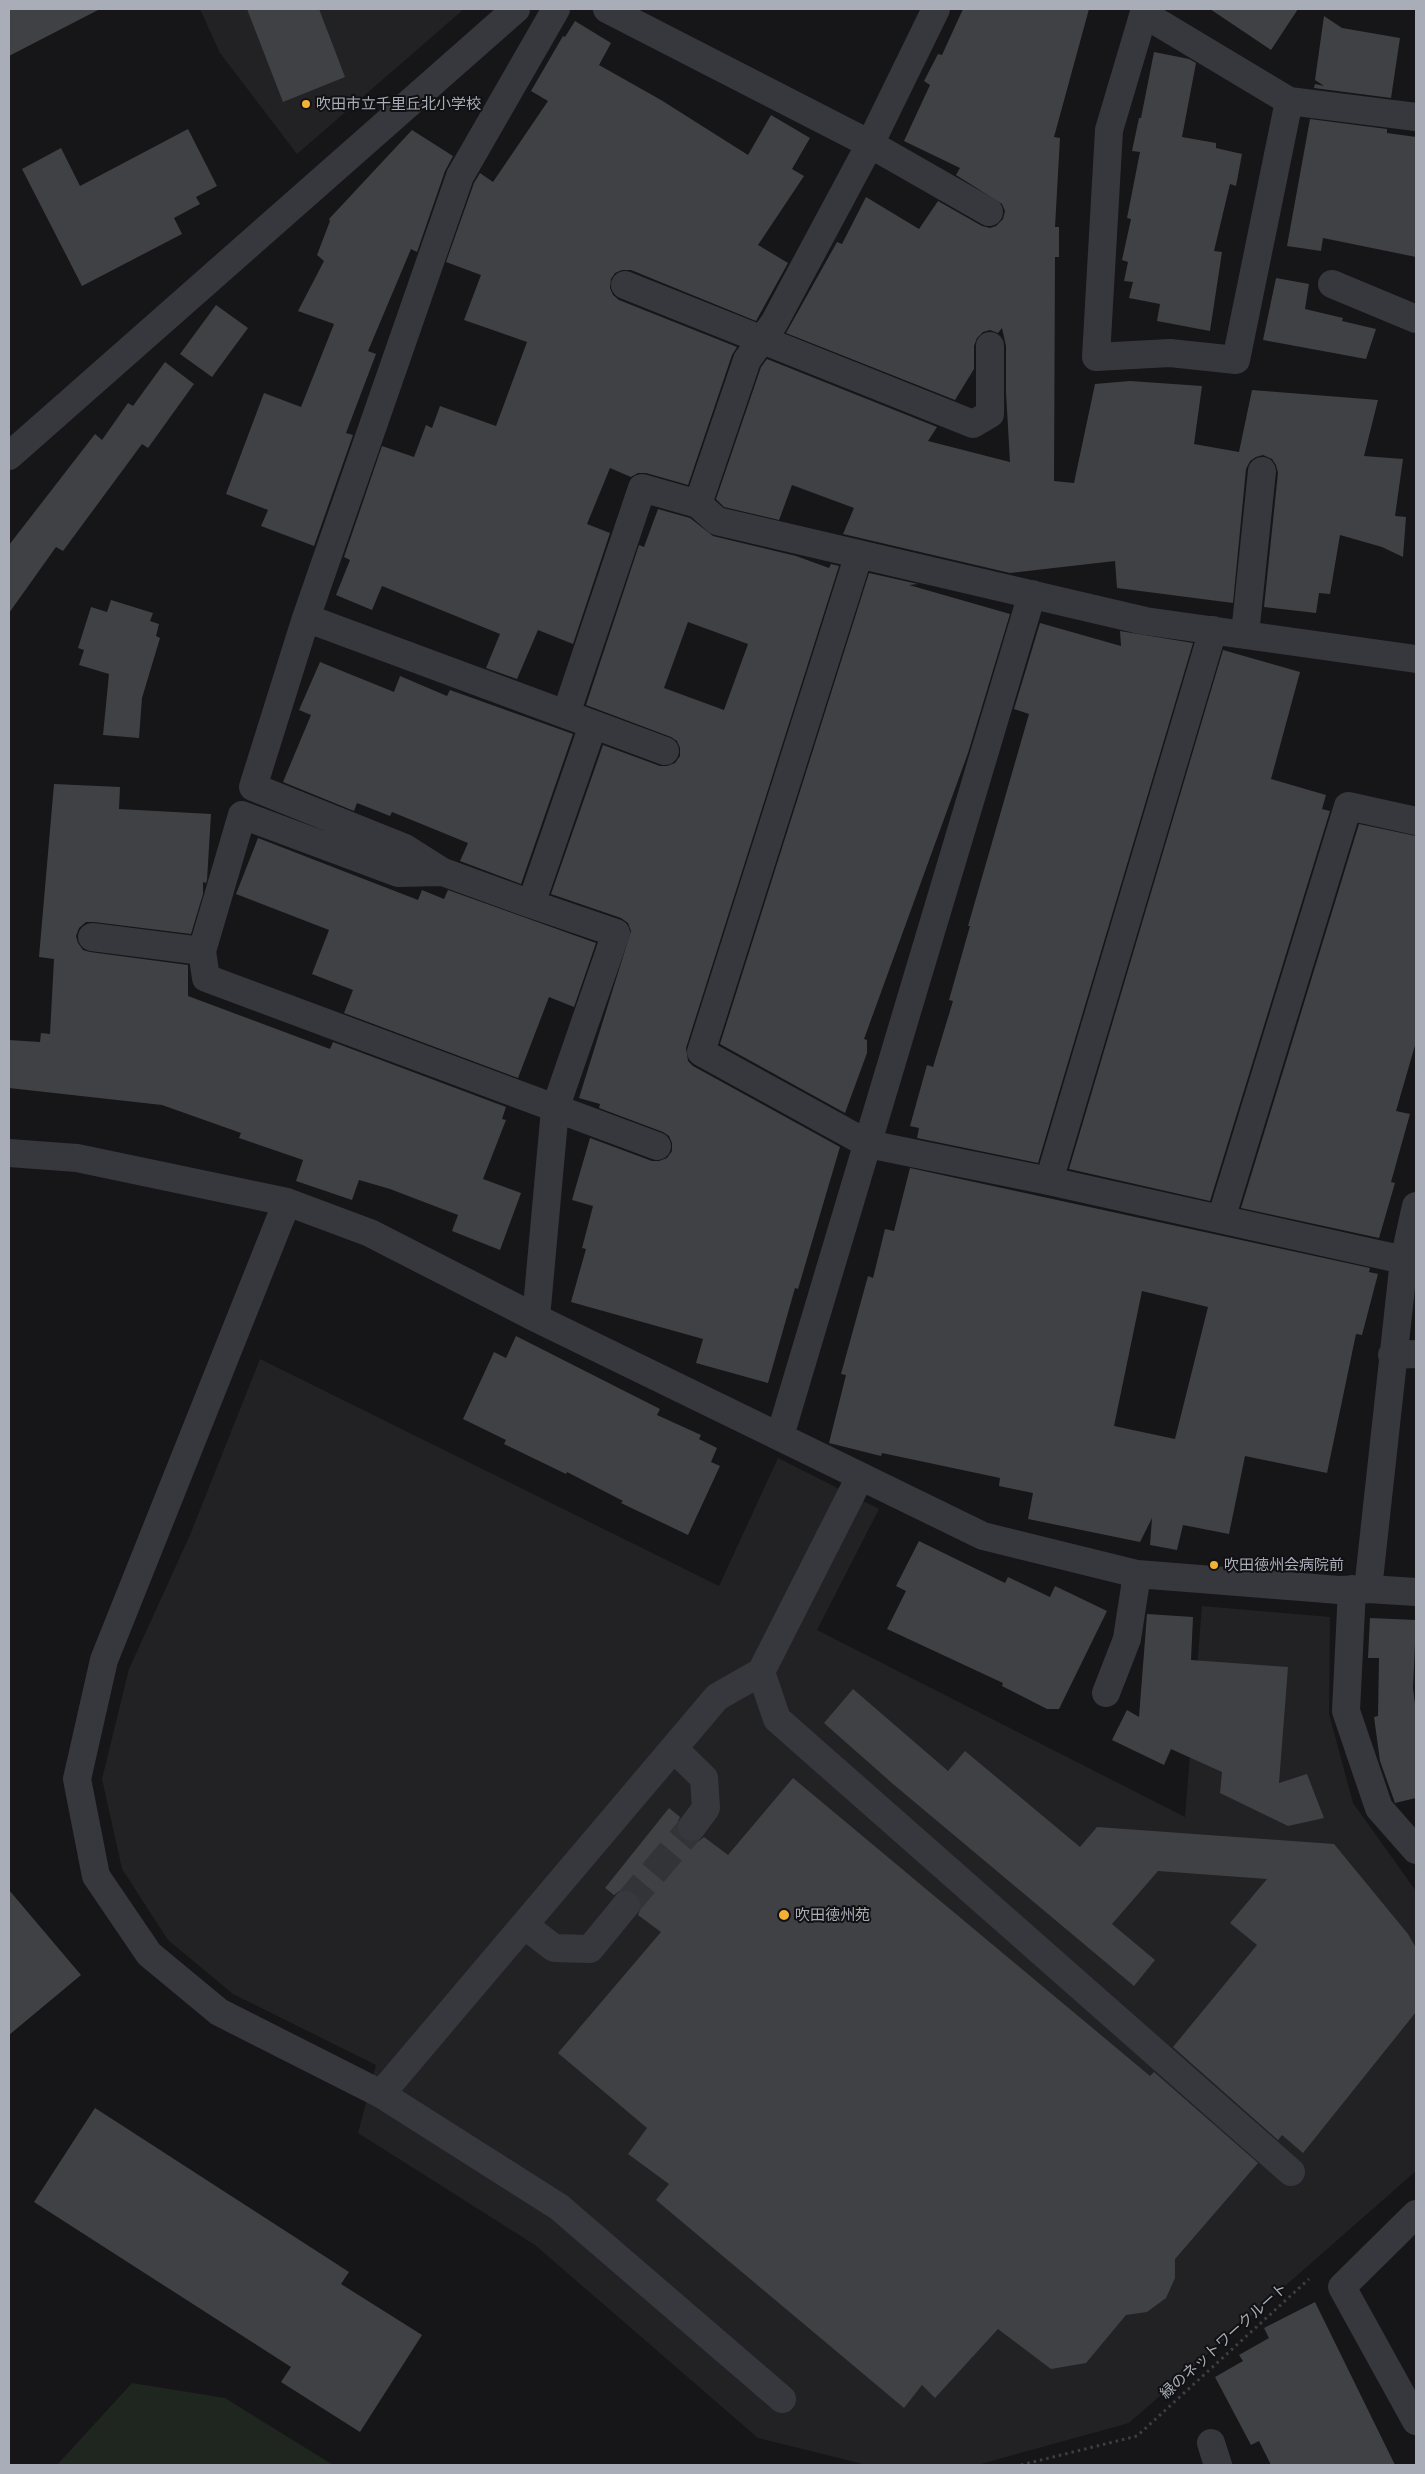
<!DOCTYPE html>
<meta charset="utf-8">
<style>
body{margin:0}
#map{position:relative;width:1425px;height:2474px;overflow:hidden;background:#161618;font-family:"Alegreya Sans",sans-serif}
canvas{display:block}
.frame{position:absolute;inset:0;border:10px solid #a8adb8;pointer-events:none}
</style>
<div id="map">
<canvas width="1425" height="2474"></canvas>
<div class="frame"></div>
</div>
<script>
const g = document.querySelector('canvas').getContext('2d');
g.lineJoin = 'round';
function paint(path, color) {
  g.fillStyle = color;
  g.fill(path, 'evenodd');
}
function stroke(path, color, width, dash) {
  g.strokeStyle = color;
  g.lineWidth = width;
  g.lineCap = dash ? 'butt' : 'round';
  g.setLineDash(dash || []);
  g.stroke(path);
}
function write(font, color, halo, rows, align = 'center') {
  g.font = font + ' "Alegreya Sans","Noto Sans JP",sans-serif';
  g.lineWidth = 4;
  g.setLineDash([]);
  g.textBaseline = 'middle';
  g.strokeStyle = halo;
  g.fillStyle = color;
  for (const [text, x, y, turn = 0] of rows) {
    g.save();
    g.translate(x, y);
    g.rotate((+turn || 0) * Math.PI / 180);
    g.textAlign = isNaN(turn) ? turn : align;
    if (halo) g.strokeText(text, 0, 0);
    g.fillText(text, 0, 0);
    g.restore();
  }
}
const built = new Path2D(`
 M200 9H464L297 154 220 53Z
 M260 1359 719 1586 778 1458 879 1509 817 1630 1185 1817 1202 1606 1330 1617 1329 1714 1353 1803 1416 1891V2171L1129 2423 977 2465H867L758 2438 535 2245 358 2133 376 2065 233 1994 168 1940 122 1869 102 1779 129 1669 190 1535Z`);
const green = new Path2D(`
 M132 2383 225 2398 333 2465H57Z`);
const building = new Path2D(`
 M9 9H100L9 56Z
 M247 9H319L345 77 283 102Z
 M963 9H1089L1054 137 1060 138 1055 227H1059V257H1055L1054 481 1074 483 1095 384 1130 381 1202 386 1194 444 1239 452 1252 390 1378 400 1364 456 1403 459 1395 516 1406 517 1403 557 1382 547 1340 535 1330 594 1319 593 1316 613 1264 607 1278 473 1276 465 1272 459 1263 455 1256 457 1250 461 1246 469 1233 603 1117 588 1115 561 1010 573 843 534 854 508 792 485 779 520 724 507 716 499 761 367 767 359 937 427 928 441 1010 462 1006 392V346L1002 328 998 333 990 330 983 332 977 338 974 346V369L955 400 786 333 837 242 842 244 866 197 919 229 938 201 982 226 990 228 996 226 1003 219 1005 211 1002 204 956 175 960 168 904 141 930 85 924 81 938 54 942 55Z
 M1210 9H1298L1271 50Z
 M1324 16 1342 28 1400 38 1391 98 1314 88 1315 84 1324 86 1315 80Z
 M575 21 611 43 599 65 661 100 748 155 771 115 810 138 792 169 804 176 758 245 788 263 756 321 631 270H622L615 273 611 279 610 288 613 295 619 300 737 347 732 355 688 485 646 473H638L631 477 610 468 587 524 610 533 573 644 538 630 517 679 486 668 500 634 382 586 372 610 336 595 350 560 344 557 382 446 414 457 426 425 432 428 440 406 496 426 527 342 464 320 481 275 446 262 474 183 480 173 493 182 548 101 531 91 563 36 565 37Z
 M1154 52 1189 59 1196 63 1182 137 1216 143V148L1242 154 1236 186 1230 184 1214 251 1222 252 1210 331 1157 321 1160 304 1129 298 1133 282 1124 281 1128 262 1122 260 1131 219 1127 218 1140 152 1132 151 1139 118H1141Z
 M1310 119 1387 129V133L1416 137V257L1323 238 1321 251 1287 246Z
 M188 129 217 186 196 197 200 204 174 218 182 234 82 286 22 169 61 148 80 186Z
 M412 130 453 156 445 171 417 252 411 249 368 351 376 354 346 433 353 435 314 546 261 526 268 510 226 494 264 393 301 407 334 324 298 311 324 261 317 255 330 221 329 219Z
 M1276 278 1309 284 1305 309 1343 318 1342 321 1376 329 1366 359 1263 340Z
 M216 305 248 328 212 377 180 354Z
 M165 362 194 384 148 448 142 444 63 551 56 547 9 613V545L95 434 102 440 128 403 133 406Z
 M658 509 690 518 713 536 796 556 829 568 831 564 839 566 686 1048 688 1061 693 1066 840 1147 798 1289 795 1288 768 1383 696 1363 703 1339 571 1302 586 1249 582 1248 593 1206 572 1200 590 1138 652 1161H659L667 1158 672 1151V1143L669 1136 663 1132 599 1108 600 1104 579 1098 631 931 628 923 621 918 551 894 603 745 660 766H667L675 763 680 756V748L677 741 671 737 586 705 639 545 644 547ZM688 622 748 644 724 710 664 688Z
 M869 573 918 584 909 585 1010 614 968 753 864 1039 867 1040V1053L845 1113 720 1044Z
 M111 600 153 613 150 621 159 624 156 636 160 638 142 698 139 738 103 735 109 674 79 665 84 650 78 648 91 607 107 612Z
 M1040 623 1121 646 1120 631 1193 643 1038 1163 917 1138 919 1128 910 1126 927 1065 933 1067 953 1001 949 1000 970 926H968L1029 714 1014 709Z
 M1223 650 1300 672 1271 779 1326 795 1322 809 1330 811 1210 1201 1069 1169Z
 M320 662 394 692 400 676 447 696 450 690 573 734 521 884 460 861 468 843 392 812 390 816 357 803 354 811 283 782 311 715 299 710Z
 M54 784 120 787 119 809 211 814 207 880 206 883 203 882V894L191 934 94 922H86L79 928 76 936 78 943 83 950 90 952 188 965V996L330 1049 333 1042 506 1107 502 1119 506 1120 483 1179 521 1193 500 1250 452 1231 458 1215 390 1189 359 1180 352 1200 296 1181 303 1160 239 1138 241 1133 162 1105 9 1088V1040L40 1042 41 1033 50 1034 54 959 39 957Z
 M1359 824 1416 836V1042L1396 1111 1410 1114 1391 1182 1395 1183 1379 1238 1241 1208Z
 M258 838 418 900 422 890 444 899 448 890 596 943 574 1007 549 997 518 1078 344 1013 353 990 312 974 329 930 236 894Z
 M910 1168 1370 1268 1369 1272 1378 1274 1362 1335 1356 1334 1327 1473 1245 1456 1229 1534 1183 1525 1177 1550 1150 1545 1152 1518 1140 1542 1028 1519 1033 1493 999 1486 1000 1478 882 1453 881 1456 829 1443 846 1375 841 1374 868 1276 873 1278 885 1229 894 1231ZM1142 1291 1208 1307 1175 1439 1114 1426Z
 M516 1336 660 1409 657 1415 701 1435 699 1439 717 1448 711 1462 720 1466 688 1535 621 1503 623 1501 567 1472 566 1474 504 1444 506 1440 463 1419 494 1352 506 1358Z
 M919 1541 1005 1583 1008 1577 1050 1597 1055 1586 1107 1611 1059 1709H1047L1002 1686 1003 1683 887 1629 906 1591 896 1586Z
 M1147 1614 1193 1617 1191 1660 1288 1667 1279 1783 1307 1774 1324 1818 1288 1826 1220 1793 1222 1772 1171 1749 1164 1765 1112 1740 1127 1710 1139 1717Z
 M1370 1618 1416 1620 1413 1688 1416 1713V1798L1395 1803 1380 1761 1374 1717 1378 1716 1379 1658H1368Z
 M853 1689 948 1771 965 1751 1080 1847 1097 1827 1334 1844 1408 1934 1416 1948V2012L1303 2153 1282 2135 1278 2140 1173 2047 1257 1945 1230 1923 1267 1879 1158 1871 1112 1924 1155 1960 1134 1986 893 1784 824 1723Z
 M793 1778 1150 2076 1154 2072 1258 2163 1175 2259V2278L1166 2298 1147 2312 1126 2315 1086 2363 1051 2369 998 2329 935 2398 922 2385 904 2408 656 2200 669 2184 628 2154 647 2128 558 2053 661 1932 638 1915 641 1907V1900L635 1893 628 1890H621L614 1895 605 1888 669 1808 680 1817 676 1826 678 1833 682 1839 691 1843 699 1841 704 1837 728 1855Z
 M9 1890 81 1975 9 2035Z
 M95 2108 349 2272 341 2284 422 2335 360 2432 281 2382 291 2367 34 2202Z
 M1315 2302 1342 2357 1395 2465H1271L1259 2441 1251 2445 1215 2377 1243 2361 1239 2355 1269 2338 1264 2328Z`);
const minorTunnel = new Path2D(`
 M626 1905 692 1827`);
const path = new Path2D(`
 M1021 2465 1137 2436 1309 2279`);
const minor = new Path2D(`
 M607 9 870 144 989 212
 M1145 9 1109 130 1096 357 1170 353 1236 360 1289 101
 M1144 14 1289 101 1416 117
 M1332 284 1416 319
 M625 285 973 424 990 414V346
 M9 456 516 9
 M698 504 747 360 774 323 870 144 936 9
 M859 554 701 1052 868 1144 1049 1181 1404 1260
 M306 618 665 751
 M1245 634 1262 471
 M566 714 642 488 698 504 717 521 1145 621 1416 659
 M443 872 405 848 253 787 306 618 460 176 556 9
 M531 904 443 872 398 873 242 815 202 951 206 978 657 1146
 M92 937 202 951
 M9 1153 77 1158 287 1202 370 1233 536 1318 983 1536 1137 1574 1339 1590 1368 1589 1416 1592
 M1049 1181 1213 630
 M287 1202 104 1660 77 1779 96 1876 149 1954 219 2012 381 2094 559 2207 782 2399
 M1221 1219 1348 806 1416 821
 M536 1318 555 1109 616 933 531 904 593 725
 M1392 1355 1416 1354
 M780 1436 1032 594
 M1352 1589 1346 1711 1379 1808 1416 1850
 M1368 1589 1404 1260 1416 1206
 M761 1672 777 1719 1291 2172
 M1106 1693 1127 1639 1137 1574
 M674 1749 704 1778 706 1808 692 1827
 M524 1925 554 1948 590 1949 626 1905
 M381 2094 717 1697 761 1672 860 1477
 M1416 2214 1342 2287 1416 2421
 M1211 2443 1218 2465`);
const markers = [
 [306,104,5,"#f2b134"],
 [1214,1565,5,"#f2b134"],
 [784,1915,6,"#f2b134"]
];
const poiNames = [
 ["吹田市立千里丘北小学校",316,104],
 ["吹田徳州会病院前",1224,1565],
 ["吹田徳州苑",795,1915]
];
const streetNames = [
 ["緑のネットワークルート",1224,2341,-42]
];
paint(built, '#222225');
paint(green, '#1e261f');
paint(building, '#404145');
stroke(minorTunnel, '#333438', 28, [28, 14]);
stroke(path, '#3d3f44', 3, [2.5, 4]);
stroke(minor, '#37383d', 28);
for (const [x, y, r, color] of markers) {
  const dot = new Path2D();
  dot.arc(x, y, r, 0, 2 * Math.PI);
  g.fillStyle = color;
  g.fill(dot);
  stroke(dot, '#111113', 2);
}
write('15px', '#a8adb8', '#111113', poiNames, 'left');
write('15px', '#a8adb8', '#111113', streetNames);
</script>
